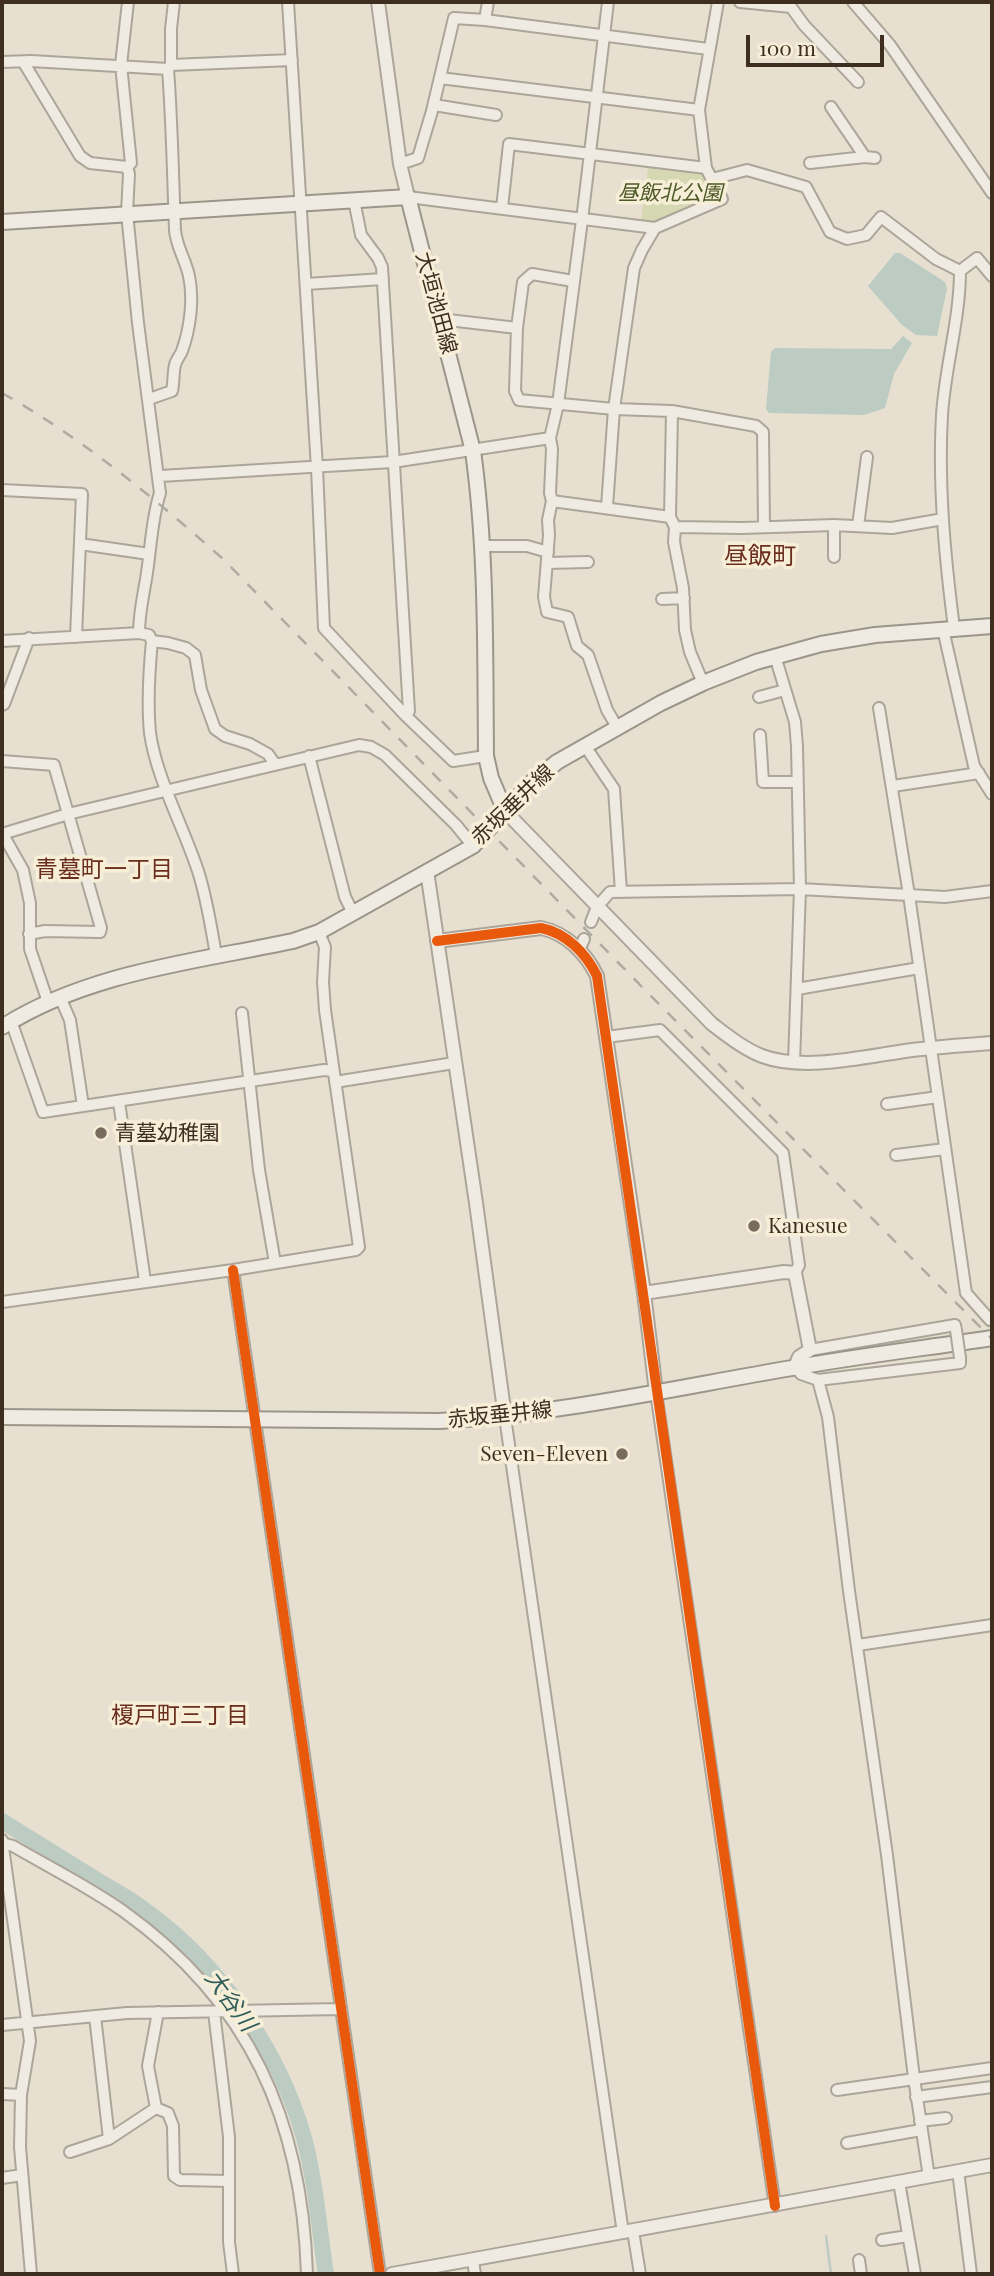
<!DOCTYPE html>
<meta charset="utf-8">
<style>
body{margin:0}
#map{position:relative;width:994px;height:2276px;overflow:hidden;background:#e7e0d1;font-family:"Playfair Display",serif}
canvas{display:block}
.frame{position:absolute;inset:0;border:4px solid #3d2e20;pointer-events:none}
.scale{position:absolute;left:746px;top:35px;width:138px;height:32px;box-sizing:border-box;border:4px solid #3d2e20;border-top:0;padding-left:9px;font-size:21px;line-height:24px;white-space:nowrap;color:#3d2e20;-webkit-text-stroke:5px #f7eed8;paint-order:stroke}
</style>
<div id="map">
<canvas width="994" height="2276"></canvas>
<div class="frame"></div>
<div class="scale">100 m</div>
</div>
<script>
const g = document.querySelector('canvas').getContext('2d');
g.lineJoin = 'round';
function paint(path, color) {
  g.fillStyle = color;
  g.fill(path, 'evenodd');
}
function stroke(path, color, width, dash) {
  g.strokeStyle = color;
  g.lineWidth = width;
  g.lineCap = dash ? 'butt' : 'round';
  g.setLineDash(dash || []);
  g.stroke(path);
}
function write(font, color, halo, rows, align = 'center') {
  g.font = font + ' "Playfair Display","Noto Sans JP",serif';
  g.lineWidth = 7;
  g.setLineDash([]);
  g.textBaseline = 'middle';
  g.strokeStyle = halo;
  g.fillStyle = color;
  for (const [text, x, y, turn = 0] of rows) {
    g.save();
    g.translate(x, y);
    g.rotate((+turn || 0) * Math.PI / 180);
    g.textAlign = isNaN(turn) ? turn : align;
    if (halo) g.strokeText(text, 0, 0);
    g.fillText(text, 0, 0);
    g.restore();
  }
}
const green = new Path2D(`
 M648 167 703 174 714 192 712 199 659 223 641 220Z`);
const water = new Path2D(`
 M895 253H900L945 282 947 289 937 336 916 335 902 325 868 286Z
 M903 336 912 343 894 374 885 408 864 415 769 413 766 409 771 352 775 348 891 349Z`);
const stream = new Path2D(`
 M826 2236 831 2274`);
const river = new Path2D(`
 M2 1821C34 1841 65 1860 97 1880 113 1890 131 1899 146 1911 219 1963 280 2052 304 2138 316 2183 319 2229 326 2274`);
const minor = new Path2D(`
 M128 2 121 65 131 163 127 167 129 174 127 213 138 323 160 493C151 521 151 550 146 579 143 597 139 614 139 633
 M288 2 317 468 324 628 406 716 453 761 486 756
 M608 2 582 220 558 404 550 438 552 449 550 493 552 501 548 520 549 535 544 597 547 612 568 617 577 646 588 655 607 710 617 727
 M740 2 791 7 804 25 858 82
 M853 2 890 45 992 193
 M485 20 488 2
 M2 62 31 61 168 69C172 122 173 176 175 230 176 246 186 261 189 276 194 299 190 329 182 351 180 356 176 360 175 365 173 373 174 382 172 391L149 399
 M24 63 80 156 90 163 127 167
 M171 65V29L174 2
 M168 69 171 65 292 60
 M440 78 699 110
 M434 105 496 115
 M831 107 865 157 875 158
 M810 163 865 157
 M400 164 418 158 432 111 454 18 485 20 708 49
 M712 179 747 170 806 187 830 232 847 239 866 235 881 217 936 259 960 271C960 319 945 367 942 415 938 486 945 558 954 628
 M408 197 655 228 722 199 706 168 699 110 718 2
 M354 200 361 235 378 258 382 267 409 711 406 716
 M502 208 509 144 706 168
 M960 271 977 258 992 276
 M573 281 532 274 523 282 517 328 515 391 519 400 614 409 634 268 642 250 655 228
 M306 284 383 279
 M440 319 517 328
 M160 476 393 462 550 438
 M2 490 82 494 76 637
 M552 501 670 517 675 527 674 542 683 588 685 630 690 652 703 683
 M607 507 614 409 672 411 756 426 763 432 764 527
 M670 517 672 411
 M834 525V557
 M858 526 867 457
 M675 527 742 528 834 525 892 528 943 519
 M80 544 149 554
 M482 546H527L548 552
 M547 563 588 562
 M662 599 684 598
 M943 629 974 766 992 794
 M2 641 139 633 149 635 152 641 168 643 186 648 195 655 201 690 215 729 225 736 250 744 268 754 275 764
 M152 641C149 672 147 702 150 733 156 777 184 828 198 871 207 899 211 927 216 955
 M775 656 795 722 797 746 800 889 794 1062
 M759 697 785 690
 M2 705 4 704 29 638
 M879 708 909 895 966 1293 990 1320 992 1319
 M760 735 763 782H797
 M585 746 614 789 621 892
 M309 756 345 897 353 913
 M2 761 54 765 101 928 100 932 45 931 29 934
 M893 786 979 773
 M2 833 23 870 30 903V949L48 1002
 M2 834 68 814 359 745 371 747 385 755 456 825 473 846
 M591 922 597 907 610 892 800 889 945 897 992 891
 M579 950 584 939
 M797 989 919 968
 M60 997 70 1020 83 1106 324 1070 333 1071
 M242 1013 259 1170 275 1263
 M11 1021 43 1112 83 1106
 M606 1037 660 1030 783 1153 799 1265 795 1273
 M335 1082 454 1063
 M119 1102 145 1281
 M887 1104 938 1097
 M896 1155 945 1149
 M233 1270 380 2274
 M2 1302 233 1270 356 1250 359 1247 325 1010 323 982 325 947 319 932
 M810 1350 955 1325 956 1330
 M795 1367 801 1374 818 1380 960 1363V1358
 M818 1380 828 1417 849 1591 887 1855 914 2078 929 2177
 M656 1392 775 2206
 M505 1417 623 2233
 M858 1645 992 1625
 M2 1840 30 2041 21 2095 20 2147 31 2274
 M2 1843 13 1846C49 1867 89 1887 123 1911 250 2002 302 2120 307 2274
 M214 2012 229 2137V2242L233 2274
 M2 2025 127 2013 340 2009
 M837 2090 992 2068
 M2 2094 21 2095
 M916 2097 992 2087
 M156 2108 168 2113 173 2126 174 2176 180 2180 229 2181
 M920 2121 946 2118
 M109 2139 156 2108 148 2066 158 2012
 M847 2143 921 2130
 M70 2152 109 2139 95 2016
 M958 2171 971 2274
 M2 2178 22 2175
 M899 2182 915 2274
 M633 2231 640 2274
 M882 2240 908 2236
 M859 2260 861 2274
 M473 2261 475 2274`);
const tertiary = new Path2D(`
 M378 2 400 164 408 197
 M505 811 712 1024C728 1036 744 1049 762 1056 805 1072 867 1056 912 1050 938 1047 965 1045 992 1043
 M427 871 476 1203 505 1417
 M437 941 541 928C566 933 586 953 597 976L644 1293 656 1392
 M644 1293 784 1272 795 1273 810 1350 799 1357 795 1367
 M392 2274 992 2165`);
const secondary = new Path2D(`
 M2 222 408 197 473 451C487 552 485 655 486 756L491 778 505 811
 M2 1027C89 972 194 962 293 941L319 932 473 846 530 784 557 762 661 703 703 683 756 662 821 644 875 635 992 626
 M2 1417 439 1421C559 1414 674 1388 792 1368 858 1356 926 1348 992 1338`);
const rail = new Path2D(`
 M2 393C82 438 154 498 223 559L649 994 992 1339`);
const minorBridge = new Path2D(`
 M956 1330 960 1358`);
const cycleway = new Path2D(`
 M437 941 541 928C566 933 586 953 597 976L775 2206
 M233 1270 380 2274`);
const markers = [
 [101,1133,7,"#786c5e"],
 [754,1226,7,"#786c5e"],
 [622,1454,7,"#786c5e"]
];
const parkNames = [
 ["昼飯北公園",670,193]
];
const streetNames = [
 ["大垣池田線",436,303,75],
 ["赤坂垂井線",513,805,-44],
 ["赤坂垂井線",500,1415,-6]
];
const poiNames = [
 ["青墓幼稚園",115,1133],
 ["Kanesue",768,1226],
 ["Seven-Eleven",608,1454,"right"]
];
const neighbourhoodNames = [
 ["青墓町一丁目",104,870],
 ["榎戸町三丁目",180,1716]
];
const waterNames = [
 ["大谷川",230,2001,54]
];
const quarterNames = [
 ["昼飯町",760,557]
];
paint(green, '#d6d7b3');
paint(water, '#bcccc2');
stroke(stream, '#bcccc2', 2.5);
stroke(river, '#bcccc2', 16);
stroke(minor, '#ada599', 14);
stroke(tertiary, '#ada599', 16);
stroke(secondary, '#9c958a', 18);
stroke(minor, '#efebe3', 10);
stroke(tertiary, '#efebe3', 12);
stroke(secondary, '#efebe3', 14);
stroke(rail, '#afaaa2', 2.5, [12, 12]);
stroke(minorBridge, '#ada599', 14, []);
stroke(minorBridge, '#efebe3', 10);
stroke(cycleway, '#e8590c', 10);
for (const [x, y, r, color] of markers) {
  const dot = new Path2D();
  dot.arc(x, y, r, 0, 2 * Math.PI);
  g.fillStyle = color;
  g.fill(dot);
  stroke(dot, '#f7eed8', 2.5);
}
write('italic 21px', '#4d5a26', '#f7eed8', parkNames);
write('21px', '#3d2e20', '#f7eed8', streetNames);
write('21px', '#3d2e20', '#f7eed8', poiNames, 'left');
write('23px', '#6b2e1e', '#f7eed8', neighbourhoodNames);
write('italic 23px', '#2f5d5a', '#f7eed8', waterNames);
write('24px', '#6b2e1e', '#f7eed8', quarterNames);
</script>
